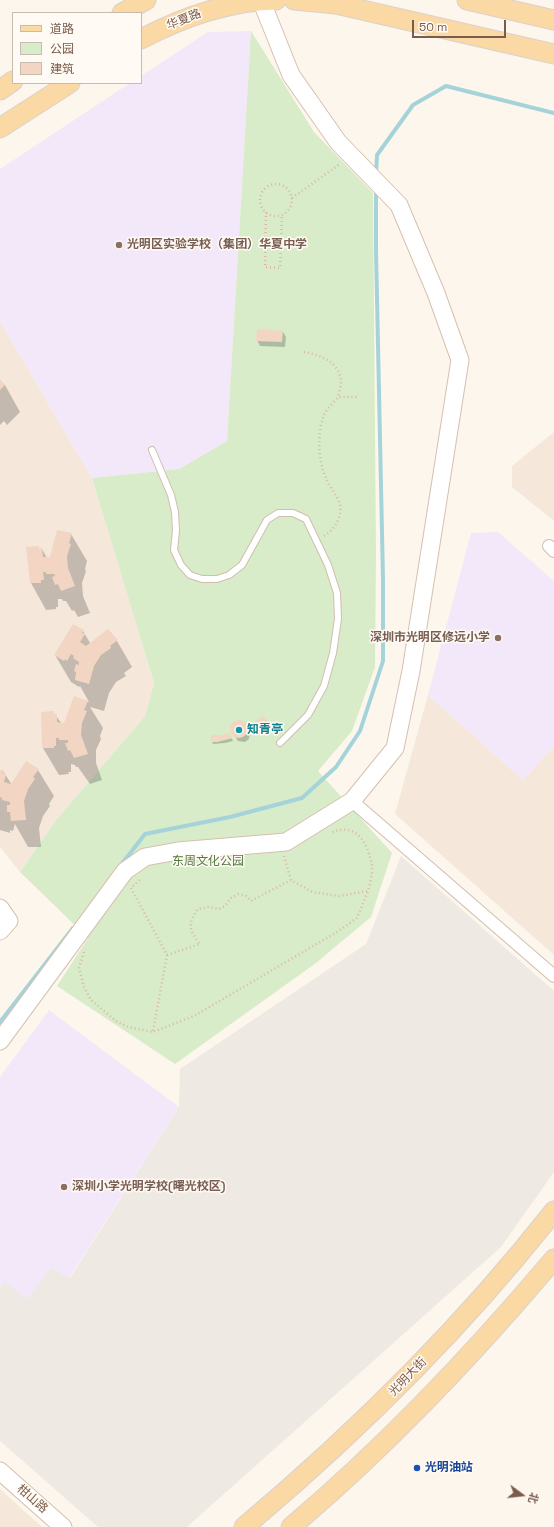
<!DOCTYPE html>
<meta charset="utf-8">
<style>
body{margin:0}
#map{position:relative;width:554px;height:1527px;overflow:hidden;background:#fdf6ec;font-family:"Space Grotesk","Noto Sans SC",sans-serif}
canvas{display:block}
.legend{position:absolute;left:12px;top:12px;width:130px;height:72px;box-sizing:border-box;background:#fffaf3;border:1px solid #cabbb1;margin:0;padding:5px 7px;list-style:none;font-size:12px;color:#7a5c4d}
.legend li{display:flex;align-items:center;gap:8px;height:20px}
.legend b{width:20px;border:1px solid #cabbb1}
.north{position:absolute;left:502px;top:1475px;width:40px;height:40px;-webkit-text-stroke:3px #fffaf3;paint-order:stroke;rotate:105deg;font-size:11px;font-weight:700;line-height:16px;text-align:center;color:#7a5c4d}
.north::after{content:'';display:block;margin:auto;width:14px;height:18px;background:#7a5c4d;clip-path:polygon(50% 0,100% 100%,50% 72%,0 100%)}
.scale{position:absolute;left:412px;top:20px;width:94px;height:18px;box-sizing:border-box;border:2px solid #7a5c4d;border-top:0;padding-left:5px;font-size:12px;line-height:14px;white-space:nowrap;color:#7a5c4d;-webkit-text-stroke:3px #fffaf3;paint-order:stroke}
</style>
<div id="map">
<canvas width="554" height="1527"></canvas>
<ul class="legend">
<li><b style="height:5px;background:#fbd9a5"></b>道路</li>
<li><b style="height:11px;background:#d8ecc9"></b>公园</li>
<li><b style="height:11px;background:#f3d5c3"></b>建筑</li>
</ul>
<div class="north">北</div>
<div class="scale">50 m</div>
</div>
<script>
const g = document.querySelector('canvas').getContext('2d');
g.lineJoin = 'round';
function paint(path, color) {
  g.fillStyle = color;
  g.fill(path, 'evenodd');
}
function stroke(path, color, width, dash) {
  g.strokeStyle = color;
  g.lineWidth = width;
  g.lineCap = dash ? 'butt' : 'round';
  g.setLineDash(dash || []);
  g.stroke(path);
}
function write(font, color, halo, rows, align = 'center') {
  g.font = font + ' "Space Grotesk","Noto Sans SC",sans-serif';
  g.lineWidth = 3;
  g.setLineDash([]);
  g.textBaseline = 'middle';
  g.strokeStyle = halo;
  g.fillStyle = color;
  for (const [text, x, y, turn = 0] of rows) {
    g.save();
    g.translate(x, y);
    g.rotate((+turn || 0) * Math.PI / 180);
    g.textAlign = isNaN(turn) ? turn : align;
    if (halo) g.strokeText(text, 0, 0);
    g.fillText(text, 0, 0);
    g.restore();
  }
}
const residential = new Path2D(`
 M0 321 92 478 154 683 145 716 56 820 20 872 0 847Z
 M554 432V521L512 487V466Z
 M428 695 523 780 554 746V955L395 814Z
 M0 1489 42 1527H0Z`);
const industrial = new Path2D(`
 M401 856 554 991V1172L501 1247 187 1527H98L0 1441V1287L4 1282 52 1267 70 1278 179 1107 180 1069 366 944Z`);
const education = new Path2D(`
 M251 31 227 441 179 469 92 478 0 321V169L130 83H141V76L208 32Z
 M498 532 554 581V746L523 780 428 695 471 533Z
 M49 1010 179 1107 69 1278 52 1267 27 1299 4 1282 0 1287V1077Z`);
const green = new Path2D(`
 M251 31 314 132 373 193 376 553 375 667 352 731 318 771 392 853 371 917 316 963 175 1064 57 986 88 938 20 872 56 820 145 716 154 683 92 478 179 469 227 441Z`);
const shadow = new Path2D(`
 M283 332 286 337 285 347 260 346 257 340Z
 M0 380 5 385 20 412 7 425 4 421 0 425Z
 M71 534 87 561 85 569 86 571 82 583 83 596 90 613 78 617 74 610 72 611 66 601H63L62 599H58V607H56V609L46 610 31 583 27 548 42 549 47 558H50Z
 M83 631 90 643 117 641 132 667 124 673 126 676 116 682 109 693 104 711 90 707 103 728 100 736 101 739 96 750V763L102 780 90 784 78 767H76L75 765 71 764V772H68L69 774 59 775 43 748 53 712 62 724H65L74 698 89 702 80 686 79 687 71 682 55 655Z
 M263 717 268 723 255 732 252 724Z
 M238 721 243 722 250 731 249 739 245 742 238 741 232 731 233 723Z
 M229 734 233 741 225 743 213 744 212 741Z
 M38 770 54 796 49 804 50 806 43 816 39 828 41 847H28L15 824 13 831 10 830V833L0 830V771H3L12 785Z`);
const stream = new Path2D(`
 M376 175 377 155 413 105 446 86 554 113
 M121 865 145 834 230 817 302 798 336 767 360 731 383 661V579L376 251V190
 M0 1022 73 928`);
const building = new Path2D(`
 M257 329 283 331 282 342 256 341Z
 M0 379 5 385 0 390Z
 M57 530 72 533 69 543 71 544 67 556 68 568 75 586 61 591 58 584 55 585 52 577 55 576 54 574H46V572H43L44 580H41V583H30L26 547 39 546V548H42L43 557H50Z
 M73 624 84 630 82 633 85 634 80 642 86 646 108 629 118 640 110 646 111 648 101 655 94 666 89 684 75 680 76 672 74 671 76 664 79 665V662L73 658 74 656 71 654 67 661 65 659 64 661 54 655Z
 M74 696 88 701 84 710 87 711 82 723 81 735 88 754 74 758 70 750 68 751 65 743H68V740H59V738H56V746H54V748H42L41 712 54 711V714H57V722L64 723Z
 M263 716 267 720 253 731 251 724Z
 M230 729a9 9 0 1 1 18 0a9 9 0 1 1-18 0Z
 M229 733 233 738 217 742H211V735H222Z
 M26 761 39 769 33 777 35 779 28 789 24 801 26 820 11 821 10 812H7V805H10V802L2 800V798L0 797V770H4L3 773 6 774 4 782 11 784Z`);
const path = new Path2D(`
 M260 200a16 16 0 1 1 32 0a16 16 0 1 1-32 0Z
 M292 198 340 164
 M266 212 265 267 280 268 282 215
 M304 352C320 355 340 362 341 382 341 387 339 392 338 397
 M324 536C334 530 342 518 340 505 338 496 329 487 326 478 318 460 317 433 324 415 327 409 333 403 338 397H359
 M284 856 291 880 312 892 339 896 368 891C370 883 373 874 372 866 372 862 370 858 369 854 363 834 350 824 330 833
 M133 886 141 879
 M131 888 167 955 153 1031
 M84 952 79 968 84 987 91 1000 116 1021 128 1027 153 1032 194 1016 337 932 357 918 368 891
 M167 955 200 944C189 930 187 924 198 909L208 907 219 909 225 906 231 898 238 894 246 896 251 901 291 880`);
const lane = new Path2D(`
 M152 450 171 495 175 512 176 531 174 550 181 565 190 575 202 579H217L229 575 242 565 267 520 278 513H293L306 519 328 565 337 593 338 619 333 653 324 686 308 715 280 743`);
const street = new Path2D(`
 M549 546 554 551
 M352 801 554 976`);
const secondary = new Path2D(`
 M0 908 9 921 0 931
 M0 1041 125 871 145 857 178 851 286 842 352 801 395 748 411 671 460 360 436 293 399 205 338 142 291 75 261 0
 M0 1471 63 1527`);
const primary = new Path2D(`
 M294 0 336 4 554 54
 M467 0 554 20
 M122 13 146 0
 M141 39C183 17 228 1 276 0
 M0 90 13 81
 M0 128 70 83
 M244 1527C358 1431 462 1328 554 1211
 M291 1527C387 1446 473 1355 554 1259`);
const markers = [
 [119,245,4,"#8d6e63"],
 [498,638,4,"#8d6e63"],
 [239,730,4,"#0f9aa8"],
 [64,1187,4,"#8d6e63"],
 [417,1468,4,"#1a4fb4"]
];
const streetNames = [
 ["华夏路",184,20,-22],
 ["光明大街",408,1377,-46],
 ["柑山路",32,1499,41]
];
const educationNames = [
 ["光明区实验学校（集团）华夏中学",127,245],
 ["深圳市光明区修远小学",490,638,"right"],
 ["深圳小学光明学校(曙光校区)",72,1187]
];
const cultureNames = [
 ["知青亭",247,730]
];
const parkNames = [
 ["东周文化公园",208,862]
];
const transitNames = [
 ["光明油站",425,1468]
];
paint(residential, '#f5e8da');
paint(industrial, '#efe9e4');
paint(education, '#f3e8fa');
paint(green, '#d8ecc9');
paint(shadow, '#0003');
stroke(stream, '#a5d3da', 4);
paint(building, '#f3d5c3');
stroke(lane, '#d1beb0', 8);
stroke(street, '#d1beb0', 14);
stroke(secondary, '#d6c0b0', 19);
stroke(primary, '#dad1cd', 21);
stroke(path, '#d9b8a5', 2.5, [1, 3]);
stroke(lane, '#fff', 6);
stroke(street, '#fff', 12);
stroke(secondary, '#fff', 17);
stroke(primary, '#fbd9a5', 19);
for (const [x, y, r, color] of markers) {
  const dot = new Path2D();
  dot.arc(x, y, r, 0, 2 * Math.PI);
  g.fillStyle = color;
  g.fill(dot);
  stroke(dot, '#fffaf3', 1.5);
}
write('12px', '#7a5c4d', '#fffaf3', streetNames);
write('bold 12px', '#785e54', '#fffaf3', educationNames, 'left');
write('bold 12px', '#0d838f', '#fffaf3', cultureNames, 'left');
write('12px', '#537a41', '#fffaf3', parkNames);
write('bold 12px', '#164399', '#fffaf3', transitNames, 'left');
</script>
